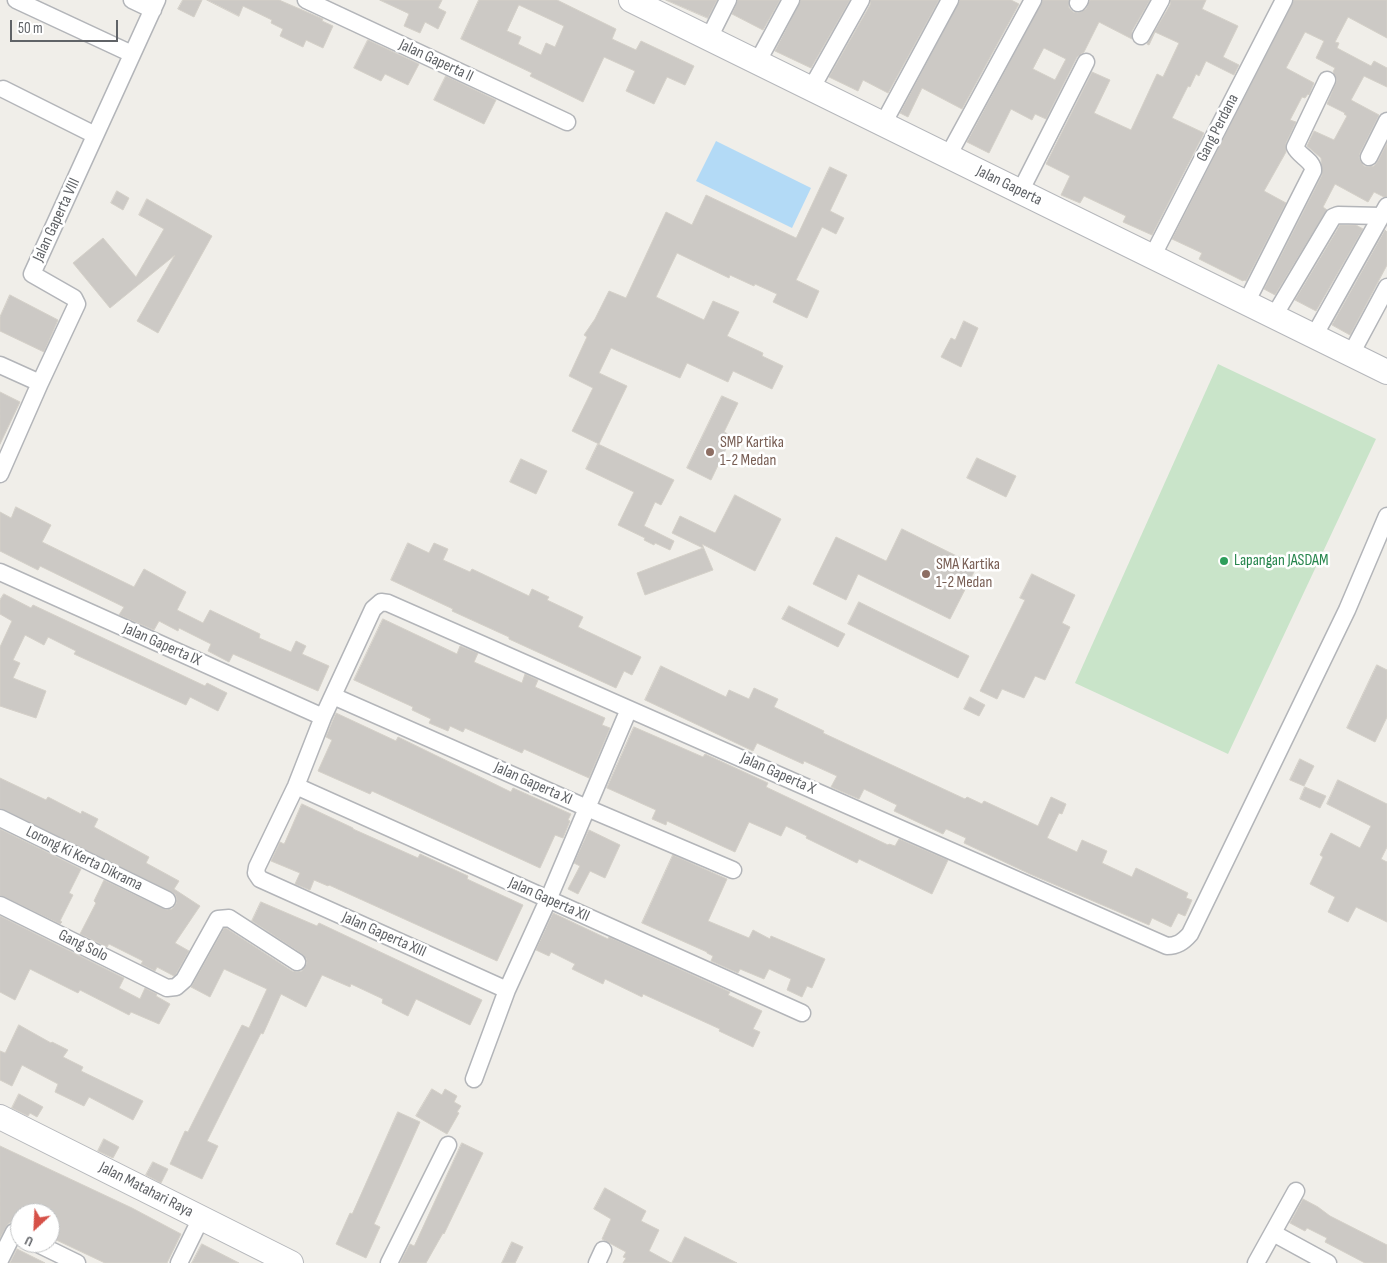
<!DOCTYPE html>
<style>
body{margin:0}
#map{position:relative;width:1387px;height:1263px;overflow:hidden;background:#f0eee9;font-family:"Sofia Sans Condensed",sans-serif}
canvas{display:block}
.north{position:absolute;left:10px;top:1203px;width:50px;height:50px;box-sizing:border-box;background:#fff;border:1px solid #bfc1c2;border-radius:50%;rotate:205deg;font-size:14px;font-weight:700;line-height:20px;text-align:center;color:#606367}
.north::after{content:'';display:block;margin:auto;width:18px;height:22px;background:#d65148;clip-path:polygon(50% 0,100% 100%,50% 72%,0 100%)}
.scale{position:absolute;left:10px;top:20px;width:108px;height:22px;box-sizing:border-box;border:2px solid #606367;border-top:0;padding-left:6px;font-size:15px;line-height:18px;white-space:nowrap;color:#606367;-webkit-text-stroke:4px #fff;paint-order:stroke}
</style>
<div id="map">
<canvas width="1387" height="1263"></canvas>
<div class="north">U</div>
<div class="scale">50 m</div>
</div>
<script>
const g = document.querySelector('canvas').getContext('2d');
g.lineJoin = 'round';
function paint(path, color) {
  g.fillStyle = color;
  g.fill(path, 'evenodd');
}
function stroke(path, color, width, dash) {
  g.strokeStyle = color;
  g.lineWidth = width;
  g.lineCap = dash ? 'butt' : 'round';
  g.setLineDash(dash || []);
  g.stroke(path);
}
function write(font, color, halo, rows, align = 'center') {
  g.font = font + ' "Sofia Sans Condensed",sans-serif';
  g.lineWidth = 5;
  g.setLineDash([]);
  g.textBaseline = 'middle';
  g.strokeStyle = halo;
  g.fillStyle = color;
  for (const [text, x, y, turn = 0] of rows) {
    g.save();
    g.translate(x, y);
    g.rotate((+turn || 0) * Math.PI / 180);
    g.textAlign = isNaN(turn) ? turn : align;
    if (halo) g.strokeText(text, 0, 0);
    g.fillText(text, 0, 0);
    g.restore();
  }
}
const green = new Path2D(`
 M1218 364 1376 439 1228 754 1075 683Z`);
const water = new Path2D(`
 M716 141 811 188 792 228 696 181Z`);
const building = new Path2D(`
 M183 0H202L194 17 178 9Z
 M207 0H279L323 19 322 21 333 26 323 48 306 40 303 47 280 36 283 29 271 23 272 20 243 6 239 16Z
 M380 0H442L438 8 446 12 438 29 425 22 420 33 404 26 409 14Z
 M479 0H557L616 29 612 39 636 50 641 41 694 66 685 85 667 77 654 104 626 91 635 71 604 57 583 102 530 76 532 73 461 39ZM519 5 564 26 555 47 546 43 541 55 518 44 521 37 507 31Z
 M666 0H717L708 18Z
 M738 0H780L763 30 732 14Z
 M801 0H850L811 68 775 51Z
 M871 0H939L888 93 863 80 858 91 829 77 870 5Z
 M960 0H1011L1019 4 962 109 922 88 908 117 900 113Z
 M1043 0H1069V8L1073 12 1078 13 1086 9 1090 0H1150L1132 31V39L1099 22 1084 52 1077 57 1046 119 1035 114 1032 120 1011 109 989 153 967 142ZM1044 48 1066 59 1055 80 1033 69Z
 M1171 0H1206L1202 9 1238 26 1223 57 1239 65 1234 75 1206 61 1199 76 1196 74 1190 87 1188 86 1172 118 1204 133 1152 235 1123 222 1126 216 1084 196 1080 203 1061 195 1070 176 1046 164 1092 72 1110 80 1094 113 1131 130 1157 74 1163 77 1179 43 1155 32 1149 45 1147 44 1170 5Z
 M1294 0H1387V38L1348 17 1335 42 1339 43 1337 48 1371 66 1374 61 1387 68V87L1364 76 1351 100 1379 115 1360 153 1359 158 1364 166 1369 167 1374 166 1378 161 1387 143V196L1384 197 1374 192 1368 202 1335 184 1323 207 1327 210 1275 295 1264 289 1322 175 1321 158 1307 146 1314 131 1334 140 1347 116 1344 114 1345 113 1327 104 1337 80 1333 72 1335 68 1316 58 1324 41 1305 32 1286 68 1314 83 1309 95 1308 94 1305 98 1302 97 1290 120 1296 122 1286 143V152L1264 191 1286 203 1246 281 1244 280 1243 281 1199 259 1202 253 1172 239Z
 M368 40 419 64 408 85 385 74 381 81 354 68Z
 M446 76 496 100 484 124 434 100Z
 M830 167 847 175 830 211 844 218 836 234 822 227 796 280 819 291 807 318 773 302 777 294 755 284 754 286 730 275 729 278 677 253 656 297 704 320 713 301 739 312 727 336 763 353 762 356 783 366 772 389 733 371 728 382 687 363 680 378 611 348 599 373 627 386 599 444 572 431 593 388 569 376 587 337 584 335 595 319 609 291 626 298 666 212 692 225 706 195 796 238Z
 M117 191 129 198 123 210 111 203Z
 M147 199 212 236 158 333 137 321 175 255 110 308 73 263 103 238 136 277 164 229 139 215Z
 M1340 225H1356L1363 229 1316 311 1295 300Z
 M1385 230 1387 232V265L1350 335 1332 325Z
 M10 295 58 320 44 352 0 331V317Z
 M964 321 978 328 961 367 941 357 951 338 955 340Z
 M0 392 20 402 0 444Z
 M722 396 738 403 724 432 732 436 711 480 687 468Z
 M598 444 674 480 661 505 655 502 644 526 674 541 670 550 655 543 654 545 644 540 645 538 618 525 634 492 586 469Z
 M977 458 1016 476 1006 497 967 478Z
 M521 459 547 471 536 494 510 482Z
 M735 495 781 519 755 571 702 544 713 570 645 595 637 573 703 548 672 533 680 516 715 533Z
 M16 507 51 525 42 542 134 587 144 569 186 592 177 610 203 623 210 610 260 634 259 638 291 652 296 641 306 646 302 654 329 666 318 691 233 654 229 662 208 651 211 644 179 628 178 631 159 621 154 630 119 615 124 607 40 566 38 570 0 551V512L11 518Z
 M902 529 977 566 950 619 858 574 846 600 813 584 836 537 886 561Z
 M408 543 429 553 434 543 448 549 443 560 470 572 472 569 529 596 532 589 549 597 547 600 583 617 578 627 641 657 632 675 624 671 616 688 509 639V637L452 611 453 609 391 580Z
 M1032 574 1075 595 1062 623 1070 627 1045 680 1035 676 1024 698 1002 689 997 699 980 691 1025 600 1020 598Z
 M4 594 31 608 33 605 205 686 207 683 227 693 218 711 190 697 186 705 74 654 76 651 48 637 44 645 25 635 13 660 20 663 13 678 46 691 36 718 0 706V647L12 621 0 614V600Z
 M859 602 969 656 958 678 848 624Z
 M789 606 845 634 838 647 782 619Z
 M383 619 457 654 460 646 478 653 474 662 522 683 525 674 538 680 535 687 605 718 602 725 610 728 589 778 524 749 522 753 465 728 463 732 450 726 448 731 429 723 431 719 412 710 413 707 354 680Z
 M1377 665 1387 670V717L1375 742 1347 728Z
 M661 666 726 697 729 690 749 699 754 688 778 699 774 707 824 731 823 733 965 799 967 797 982 804 984 801 1038 826 1051 797 1066 804 1062 814 1059 813 1047 838 1077 852 1082 840 1107 851 1102 863 1132 877 1136 868 1188 893 1186 898 1192 900 1185 916 1178 913 1171 927 1152 918 1149 925 1030 874 964 843 966 838 946 829 943 834 894 811 897 805 864 789 859 799 831 787 837 776 804 761 803 764 757 743 753 751 645 700Z
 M970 697 985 705 979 716 964 709Z
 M336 713 396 741 398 737 511 792 513 788 571 814 568 820 570 821 563 838 555 835 540 868 372 791 370 794 318 771 332 740 326 737Z
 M634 727 703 757 705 754 768 783 766 787 888 845 889 844 895 846 899 839 948 860 932 894 859 859 857 863 806 838 807 836 786 826 781 836 749 822 735 852 667 821 666 825 652 819 656 810 607 788Z
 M1300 759 1314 766 1304 786 1290 780Z
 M0 778 46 800 48 797 81 814 82 811 98 819 94 827 149 857 146 863 179 881 174 889 200 906 175 943 189 951 176 974 174 976 157 967 155 971 141 964 143 961 109 944 107 947 80 934 96 903 94 901 104 880 167 910 172 909 176 904 177 899 175 894 0 808Z
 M1338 780 1387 804V847L1381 859 1387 862V922L1356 907 1348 922 1328 912 1335 897 1310 884 1323 857 1320 855 1331 833 1360 848 1371 826 1327 804Z
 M1305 787 1326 796 1320 808 1300 799Z
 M302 804 353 828V829L418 858 420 854 468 876 467 879 523 905 497 961 329 885 328 886 314 880 310 890 295 884 300 873 271 861 280 842 284 844Z
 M0 829 81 869 69 893 73 895 60 921 62 922 60 924 0 895Z
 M589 830 620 845 605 878 590 871 578 894 568 889 580 866 574 863Z
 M673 855 727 879 708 921 749 938 753 930 770 939 771 936 825 959 812 988 807 986 802 997 787 990 791 979 769 969 764 979 740 969 738 973 711 961 713 956 707 953V952L642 923Z
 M261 902 317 926 319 923 482 1000 470 1025 416 999 408 1016 382 1003 383 999 351 984 350 987 322 975 306 1007 281 994 263 1034 261 1033 207 1141 218 1146 202 1179 170 1164 185 1131 188 1132 196 1116 242 1025 249 1028 267 989 224 969 210 997 191 987 224 928H226L292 971 297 972 302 971 307 963 306 958 302 954 252 921Z
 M553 913 608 939 609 937 730 992 728 995 762 1011 753 1029 760 1032 753 1047 719 1031 720 1029 643 994 642 997 605 979 603 984 572 969 575 964 551 952 549 956 536 950Z
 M0 916 124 978 119 988 140 999 145 988 157 994 156 996 170 1004 159 1024 131 1012 129 1015 80 990 78 993 30 969 15 1000 0 992Z
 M19 1025 51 1043 52 1042 68 1050 63 1057 83 1067 81 1071 143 1101 133 1120 89 1097 84 1106 55 1092 58 1084 22 1065 12 1086 0 1080V1051L5 1053Z
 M432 1089 442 1095 445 1089 457 1096 454 1102 461 1106 457 1112 459 1113 447 1134 416 1116Z
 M19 1094 43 1107 37 1117 30 1113 28 1116 12 1108Z
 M398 1112 420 1122 374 1224 380 1227 366 1258 336 1244 350 1213 352 1214Z
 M104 1139 119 1147 113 1158 98 1151Z
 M462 1143 483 1153 444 1234 443 1233 426 1263H400L410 1244 414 1246Z
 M0 1146 132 1208 181 1234 167 1263H105L50 1237V1213H20V1223L14 1220 8 1224 0 1238Z
 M153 1162 168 1169 161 1183 146 1175Z
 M605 1188 646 1211 641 1221 659 1230 649 1251 671 1263H623L626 1258 623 1257 626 1252 602 1239 611 1219 594 1209Z
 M1303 1199 1318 1207 1330 1216 1387 1245V1263H1365L1325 1242 1327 1238 1307 1228 1305 1231 1290 1223Z
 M685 1237 737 1263H672Z
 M512 1242 523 1247 515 1263H502Z
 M202 1244 239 1263H192Z
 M17 1249 45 1263H10Z`);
const street = new Path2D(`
 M16 0 132 54
 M132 0 153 10
 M306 0 567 122
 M1078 3 1080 0
 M1141 36 1161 0
 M709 38 728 0
 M758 61 791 0
 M3 89 95 135
 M811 89 861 0
 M883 124 950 0
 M948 156 1033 0
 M1369 157 1387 121
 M1020 192 1086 62
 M1152 257 1284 0
 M1246 303 1313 171C1314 161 1299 156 1295 147L1327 80
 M1274 316 1333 217 1338 215 1381 216
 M1314 336 1387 206
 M1351 354 1387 287
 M0 365 40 383
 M0 474 40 383 77 304 74 298 32 274 157 0
 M0 572 323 717
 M333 696 587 808 733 870
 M296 786 802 1013
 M0 818 167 900
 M0 905 167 988 176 987 184 980 218 919 229 918 297 962
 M507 990 260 879 256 873 257 867 296 786 323 717 373 609 381 602 388 603 1167 946C1177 946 1183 942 1190 934L1347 610 1387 516
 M474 1079 507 990 548 900 629 709
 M1273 1233 1328 1263
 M36 1243 77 1263
 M0 1260 14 1232
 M179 1263 201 1218
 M389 1263 448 1145
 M597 1263 603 1250
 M1256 1263 1296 1191`);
const secondary = new Path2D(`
 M631 0 1387 372
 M0 1117 291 1263`);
const markers = [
 [710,452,5,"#8d6e63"],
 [1224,561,5,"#2e9e5b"],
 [926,574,5,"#8d6e63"]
];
const streetNames = [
 ["Jalan Gaperta II",436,61,25],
 ["Gang Perdana",1218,128,-63],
 ["Jalan Gaperta",1009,186,26],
 ["Jalan Gaperta VIII",57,220,-65],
 ["Jalan Gaperta IX",162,645,24],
 ["Jalan Gaperta X",778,774,24],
 ["Jalan Gaperta XI",533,784,24],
 ["Lorong Ki Kerta Dikrama",84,859,26],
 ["Jalan Gaperta XII",549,900,24],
 ["Jalan Gaperta XIII",384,935,24],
 ["Gang Solo",83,946,26],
 ["Jalan Matahari Raya",146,1190,27]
];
const educationNames = [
 ["SMP Kartika",720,443],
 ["1-2 Medan",720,461],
 ["SMA Kartika",936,565],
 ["1-2 Medan",936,583]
];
const leisureNames = [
 ["Lapangan JASDAM",1234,561]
];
paint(green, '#c9e4c9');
paint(water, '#b3daf6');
paint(building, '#ccc9c5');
stroke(building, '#d4d0c8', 1);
stroke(street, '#b3b5b9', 19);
stroke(secondary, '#b5b7bb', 26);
stroke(street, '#fff', 16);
stroke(secondary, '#fff', 24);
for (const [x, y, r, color] of markers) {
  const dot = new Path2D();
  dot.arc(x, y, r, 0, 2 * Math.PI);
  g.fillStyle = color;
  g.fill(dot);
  stroke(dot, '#fff', 2);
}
write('16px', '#606367', '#fff', streetNames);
write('16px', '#785e54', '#fff', educationNames, 'left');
write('16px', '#27864d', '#fff', leisureNames, 'left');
</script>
